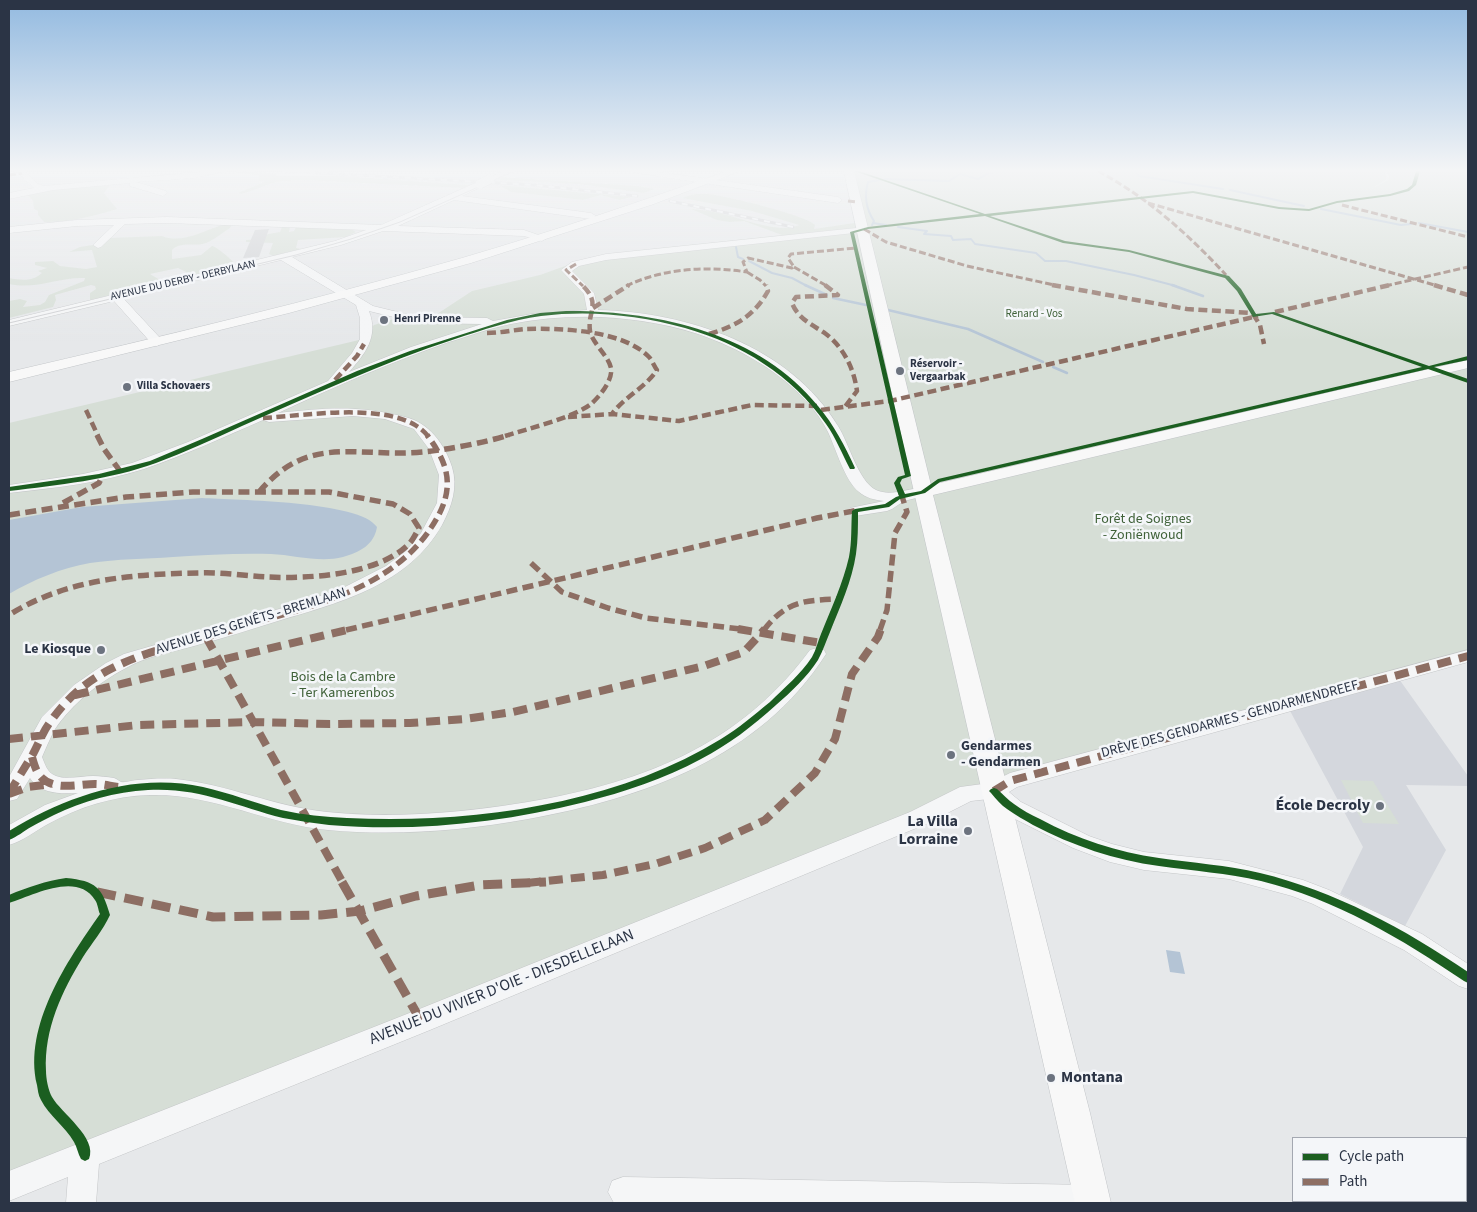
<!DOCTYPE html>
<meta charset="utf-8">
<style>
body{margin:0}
#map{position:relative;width:1477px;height:1212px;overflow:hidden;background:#e6e8ea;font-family:"Source Sans 3",sans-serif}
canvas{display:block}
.frame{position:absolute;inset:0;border:10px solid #2b3445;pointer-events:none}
.legend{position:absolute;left:1292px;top:1137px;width:175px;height:65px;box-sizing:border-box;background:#f4f6f9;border:1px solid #a4a8b1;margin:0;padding:6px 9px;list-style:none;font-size:15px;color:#2b3445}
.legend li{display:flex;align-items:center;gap:10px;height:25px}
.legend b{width:25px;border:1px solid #a4a8b1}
</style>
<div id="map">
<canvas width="1477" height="1212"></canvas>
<div class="frame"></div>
<ul class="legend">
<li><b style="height:6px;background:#1b5e20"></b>Cycle path</li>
<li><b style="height:6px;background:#8d6e63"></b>Path</li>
</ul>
</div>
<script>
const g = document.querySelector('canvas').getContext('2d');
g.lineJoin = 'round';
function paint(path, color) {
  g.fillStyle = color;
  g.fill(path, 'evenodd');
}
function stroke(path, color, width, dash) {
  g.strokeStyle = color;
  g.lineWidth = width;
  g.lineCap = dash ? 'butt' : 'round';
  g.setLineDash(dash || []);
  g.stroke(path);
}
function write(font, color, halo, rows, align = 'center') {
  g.font = font + ' "Source Sans 3",sans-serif';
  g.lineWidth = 5;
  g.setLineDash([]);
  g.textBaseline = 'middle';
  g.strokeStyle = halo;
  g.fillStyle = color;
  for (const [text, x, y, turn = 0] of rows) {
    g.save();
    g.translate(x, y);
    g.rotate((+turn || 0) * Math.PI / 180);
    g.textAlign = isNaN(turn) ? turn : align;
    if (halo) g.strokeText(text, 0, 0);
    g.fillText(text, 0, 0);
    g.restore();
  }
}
const built = new Path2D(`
 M1399 679 1468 776V786L1406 785 1446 850 1405 926 1340 894 1363 847 1289 709Z`);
const green = new Path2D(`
 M241 171 282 174H276V176H343L469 185 463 188 301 180 276 182 242 194 238 193 264 182 259 181V175L234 173Z
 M850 171H1383L1387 176 1386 180 1371 189 1388 180 1389 176 1385 171H1468V653L1006 779 9 1179V423L359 340 374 325 406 315 434 316 472 291 540 275 579 261 615 253 782 235 744 221 729 222 717 220 691 209C699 210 707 210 714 212 738 216 777 235 799 225L752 211 682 198C691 194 698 193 708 194 723 195 809 216 815 225L814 229 861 222Z
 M502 177 638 186 654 189 644 193 578 184 499 180Z
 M110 185 104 193 117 209C94 216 68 223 44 222L38 215V211L34 209 33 201 27 194 53 189Z
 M499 185 632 197 619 200 601 195 583 200 511 192Z
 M222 225H232L230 228C222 233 214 240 206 243 195 247 181 241 172 250V259L201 255 212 246C218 247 234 262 236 265L192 275 178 268 150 274 160 280 159 283 90 300V293L96 289 95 286 91 285 55 295 56 300 53 307 9 318V301L20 299 27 301 23 307 40 305 45 302 49 295 84 281 85 278C57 277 37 290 9 284V278C21 280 32 282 42 273L38 271 47 268 35 265V262L53 261 60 266 86 269 97 267 92 250 69 252 80 247 99 244 108 238 162 236C182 244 203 231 222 225Z
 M282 227H290L289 232 294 231 296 227 351 229 356 232 346 237 298 240 296 248 301 249 273 256 269 254 273 243 246 242V240L261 239 263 235 280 232Z
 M1341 780 1373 781 1399 824 1363 823Z`);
const water = new Path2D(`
 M202 498C235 500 361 501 377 527 374 545 360 552 343 557 320 563 294 555 271 554 239 553 205 555 173 557 145 559 117 559 90 563 61 568 33 580 9 594V520L82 507Z
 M1166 950 1180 952 1185 974 1170 972Z`);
const streamFar1 = new Path2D(`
 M1117 171 1136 172 1139 176 1223 189
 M885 179 949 181 960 174 978 179 989 173 1004 171
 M1230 190 1304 206
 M1321 209 1401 225 1411 224
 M873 223 886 225
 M1419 223 1468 232
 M872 225 874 221C866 209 864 196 868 182L880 180
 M898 227 927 231 924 234 951 236 953 240 971 239 975 244 1036 253 1045 261H1066L1134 275 1176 286
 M736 247 738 257 743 259
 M749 261 772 273 792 278 807 286`);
const stream = new Path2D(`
 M805 285 827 295
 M1172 285 1203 296
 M833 298 866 305
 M888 310 968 329 1043 362
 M1053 367 1067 373`);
const building = new Path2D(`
 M269 229 259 257 243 258 255 230Z`);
const minor = new Path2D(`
 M16 171H25L38 184 44 186 209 171H227L194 178 136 182 166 191 167 193 163 196 130 186V183L53 190 9 199V193L34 188Z
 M504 171H515L493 181 486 179Z
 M632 171H652L838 197 842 200 838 203 636 173Z
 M480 181 483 182V186L462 196 591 213 596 216 591 219 454 200 398 226 524 230 547 238 542 241 524 236 383 231 341 245 292 257 373 306 418 317 487 318 493 321 532 314 587 310 584 294 561 270 572 262 606 254 866 227 868 229 863 232 606 260 579 266 572 271 594 293 598 310C687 312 790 346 838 426 849 443 858 481 876 490 894 498 912 485 928 489L931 492 928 495 904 501 892 509 887 511 855 516 850 514 847 511 850 508 884 501C875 500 866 498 859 492 845 481 836 449 828 432 823 422 816 412 809 404 780 371 739 348 698 334 638 315 572 312 511 324 490 328 469 336 449 342 391 362 334 387 278 413 327 408 357 405 405 417 428 422 445 444 452 467 458 487 452 506 442 525 409 584 342 602 281 620 252 629 224 638 194 646 172 652 147 656 126 668 99 682 72 704 55 729 50 738 46 748 42 757 45 764 47 773 56 776 66 780 82 776 93 776 100 776 107 777 114 778 117 779 119 781 121 782 126 783 133 780 138 780 150 779 163 778 176 779 227 784 275 807 327 812 385 818 444 814 502 806 626 788 733 754 810 650L817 648 824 650 826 654C760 758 643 798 528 819 462 831 395 836 328 830 267 824 211 793 150 795 113 796 79 807 48 824 35 831 23 841 9 845V825L45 805 78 793C61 794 40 794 30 778L17 799 9 801V777L42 717 74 685 106 663 124 654 293 605 341 589 386 566 406 551 421 533 437 503 439 475 429 449 414 429 385 419 353 416 269 422 263 420C224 437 185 455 144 469 100 483 54 488 9 493V485L83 474 132 463 188 442 328 381 352 353 360 339V318L356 305 281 260 123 298 161 339 163 342 157 346 153 345 114 301 9 326V320L335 241 366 230 167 223 125 224 101 247 98 248 93 245 114 225 77 226 9 233V227L77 220 167 217 381 225ZM369 311 418 323 482 324 411 347 349 372C365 354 379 337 369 311Z
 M1468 650V662L1017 787 1009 792 1021 802 1089 836 1112 844 1144 852 1229 861 1303 880 1329 890 1422 934 1468 964V989L1459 986 1404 950 1313 904 1292 896 1229 879 1144 870 1110 862 1073 848 1005 814 989 799 971 801 926 824 430 1030 99 1164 96 1203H66L68 1177 9 1201V1171L412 1012 910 812 960 787 990 783 1010 773Z
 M623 1177 1092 1185 1103 1189 1107 1200 1106 1203H614L608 1192 612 1181Z`);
const major = new Path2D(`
 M727 171H741L651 205 471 263 289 313 9 382V372C160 337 312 301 462 258 551 232 639 202 727 171Z
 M844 171H854L931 485 1468 360V368L933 495 1090 1113 1111 1203H1075L893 399Z`);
const tram = new Path2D(`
 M9 323 296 255 351 239 400 222 514 171`);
const rail = new Path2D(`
 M285 171 534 185 637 196
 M670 201 793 227`);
const minorBridge = new Path2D(`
 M480 184 490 179`);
const quietFar4 = new Path2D(`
 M1098 171C1148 198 1188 234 1226 275
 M9 175 22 173
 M848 201 857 202
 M1148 203 1438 286
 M1342 205 1468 237
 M864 229 886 242 967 266 1059 286
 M576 264 566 270 583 286
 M794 267 827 286
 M747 272 760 280 766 286
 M626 286C664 268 706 266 747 272L743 262 748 258 792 268 794 267 788 258 791 254 856 248
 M1385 286 1468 267`);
const quietFar3 = new Path2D(`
 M825 285 838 295 796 297 792 303C798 319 813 325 826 334 844 348 854 369 857 391L844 408
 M1052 285 1187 309 1253 313
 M1434 285 1468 295
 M593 308 629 285
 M1275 312 1390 285
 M1253 314 1260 325 1264 344
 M487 333C500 333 513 330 526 329 561 328 623 330 649 357 652 360 654 366 657 370 645 388 624 397 612 414
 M709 334C736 326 754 316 768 291L766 285
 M335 380 357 356 364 344
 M86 410 98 436
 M821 410 890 401 1258 316
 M568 417 612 414 679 421 752 405 817 406
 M263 418C305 416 399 399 428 436
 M505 436C527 429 575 417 591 404 600 396 613 380 611 368 608 355 592 343 590 331 587 311 602 304 582 285`);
const quietFar2 = new Path2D(`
 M97 435 104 449 120 471
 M259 492C309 433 356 458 423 452 446 450 487 442 509 435
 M63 503 99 483 103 475
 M9 515 126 497 193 492H329L393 504 410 514 419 528C416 533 413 540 409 544 378 575 309 579 267 577 245 576 222 572 199 573 133 574 66 579 9 615
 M531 563 562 592 608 608 646 618 749 630
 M229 630C303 608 396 592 437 518 455 486 448 463 427 435
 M346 630 817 518 859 510
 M764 630C786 601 805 600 840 599
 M880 630 887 610 895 533 907 512 901 493`);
const quietFar1 = new Path2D(`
 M738 629 821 643
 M206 637 343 883
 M75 695 351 629
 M9 739 138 725 255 722 330 724 410 723 465 719 513 712 704 666 744 652 765 629
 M32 757C34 764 36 772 42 778 55 791 79 784 95 784 103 784 110 786 118 787
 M994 791 1010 781 1468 656
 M9 793C17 780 25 767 33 754 39 743 43 731 51 721 95 657 165 650 233 629
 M9 794 28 787 52 784
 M527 883 603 875 655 864 705 848 765 820 815 773 835 739 852 674 878 637 881 629`);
const quiet = new Path2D(`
 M342 882 421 1021
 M97 892 213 917 321 915 360 911 416 896 480 885 546 882`);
const cycleway = new Path2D(`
 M854 171H859L985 214 1193 191 1279 207 1309 209 1337 201 1390 194 1407 189 1412 185 1416 171H1420L1416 185 1409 191 1390 196 1337 203 1309 211 1279 209 1193 193 990 216 1065 241 1129 250 1229 276 1241 289 1256 314 1274 312 1429 366 1468 356V360L1434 367 1468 379V383L1428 369 940 482 925 493 900 499 889 507 858 512C858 526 858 540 856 554 852 581 840 607 830 632 826 641 823 651 818 660 807 677 791 692 776 705 753 726 728 745 701 759 664 779 624 792 585 802 501 823 416 832 329 825 314 823 299 821 283 818 236 806 199 787 148 790 115 792 83 801 54 815 46 819 38 823 31 827 24 831 17 837 9 840V831C66 796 135 772 203 787 230 793 255 803 281 810 303 815 325 817 347 818 471 824 614 805 721 739 739 728 754 715 770 702 784 688 801 674 812 657 816 650 818 641 821 634 831 609 843 583 849 557 852 542 851 526 852 511L855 509 885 504 896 497 899 496 894 483 898 477 905 475 850 232 868 227 980 214ZM985 216 1063 243 1129 252 1225 278 1237 291 1253 317 1272 314 1422 367 938 479 921 491 905 494 900 483 902 479 911 476 854 233 868 229Z
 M566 311C655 310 760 333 818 406 834 425 845 446 855 468L854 469H850C842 454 836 438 826 424 792 375 741 344 685 328 638 315 590 310 541 316 511 320 483 330 455 339 382 363 313 395 242 426 214 439 185 452 156 463 109 480 58 485 9 491V487L99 474 150 461 202 439 357 371 410 351 507 320 540 313Z
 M994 788 997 789C1003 794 1008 800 1014 804 1022 810 1031 815 1040 819 1077 839 1117 852 1159 858 1192 863 1227 865 1260 873 1335 891 1405 929 1468 972V983L1464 981C1402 939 1335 899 1261 881 1227 873 1193 871 1159 866 1115 860 1073 846 1033 825 1025 820 1015 815 1007 809 1001 805 996 799 991 793L989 791 991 789Z
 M66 878C96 881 102 887 110 915 103 930 92 943 83 957 62 991 44 1029 46 1071 46 1078 48 1090 52 1097 61 1113 98 1138 89 1159L85 1161 81 1159C78 1154 77 1147 74 1142 65 1126 49 1116 41 1100 38 1095 38 1090 37 1085 23 1026 67 961 100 914 98 910 98 904 95 900 77 871 32 896 9 903V895C28 887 46 881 66 878Z`);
const markers = [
 [384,320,5,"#6c737f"],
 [900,371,5,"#6c737f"],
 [127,387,5,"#6c737f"],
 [101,650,5,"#6c737f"],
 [951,755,5,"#6c737f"],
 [1380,806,5,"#6c737f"],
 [968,831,5,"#6c737f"],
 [1051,1078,5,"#6c737f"]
];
const farStreetnames = [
 ["AVENUE DU DERBY - DERBYLAAN",183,281,-13]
];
const farParknames = [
 ["Renard - Vos",1034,315]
];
const farPoinames = [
 ["Henri Pirenne",394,320],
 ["Réservoir -",910,365],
 ["Vergaarbak",910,378],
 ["Villa Schovaers",137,387]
];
const parkNames = [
 ["Forêt de Soignes",1143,520],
 ["- Zoniënwoud",1143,536],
 ["Bois de la Cambre",343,678],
 ["- Ter Kamerenbos",343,694]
];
const streetNames = [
 ["AVENUE DES GENÊTS - BREMLAAN",251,622,-17],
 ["DRÈVE DES GENDARMES - GENDARMENDREEF",1230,720,-15]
];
const poiNames = [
 ["Le Kiosque",91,650],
 ["Gendarmes",961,747,"left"],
 ["- Gendarmen",961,763,"left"]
];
const nearPoinames = [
 ["École Decroly",1370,806],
 ["La Villa",958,822],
 ["Lorraine",958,840],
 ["Montana",1061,1078,"left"]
];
const nearStreetnames = [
 ["AVENUE DU VIVIER D'OIE - DIESDELLELAAN",502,988,-22]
];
paint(built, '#d4d7dd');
paint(green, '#d6ded6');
paint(water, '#b4c4d5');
stroke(streamFar1, '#b4c4d5', 2);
stroke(stream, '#b4c4d5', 2.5);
paint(building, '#ced0d3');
stroke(minor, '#c4c6c8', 1);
stroke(major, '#c2c5c8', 1);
paint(minor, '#f5f6f7');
paint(major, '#f8f8f8');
stroke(tram, '#cecfd2', 1);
stroke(rail, '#cecfd2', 3);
stroke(rail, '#f4f6f9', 2, [6]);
stroke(minorBridge, '#c4c6c8', 10, []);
stroke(minorBridge, '#f5f6f7', 9);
stroke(quietFar4, '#8d6e63', 3, [7, 3]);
stroke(quietFar3, '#8d6e63', 4.5, [9, 4.5]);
stroke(quietFar2, '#8d6e63', 5.5, [11, 5.5]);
stroke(quietFar1, '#8d6e63', 8, [14, 8]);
stroke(quiet, '#8d6e63', 9, [19, 9]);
paint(cycleway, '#1b5e20');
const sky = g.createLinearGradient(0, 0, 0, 341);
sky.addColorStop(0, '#93bae0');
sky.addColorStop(0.5, '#f4f5f6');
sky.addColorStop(1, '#f4f5f600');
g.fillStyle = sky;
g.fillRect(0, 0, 1477, 341);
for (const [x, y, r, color] of markers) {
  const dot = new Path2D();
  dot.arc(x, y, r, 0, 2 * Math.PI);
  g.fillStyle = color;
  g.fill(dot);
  stroke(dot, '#f4f6f9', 2);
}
write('11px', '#2b3445', '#f4f6f9', farStreetnames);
write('11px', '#3f6138', '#f4f6f9', farParknames);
write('bold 11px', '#2b3445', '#f4f6f9', farPoinames, 'left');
write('14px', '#3f6138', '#f4f6f9', parkNames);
write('14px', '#2b3445', '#f4f6f9', streetNames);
write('bold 14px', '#2b3445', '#f4f6f9', poiNames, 'right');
write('bold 16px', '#2b3445', '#f4f6f9', nearPoinames, 'right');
write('16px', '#2b3445', '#f4f6f9', nearStreetnames);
</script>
